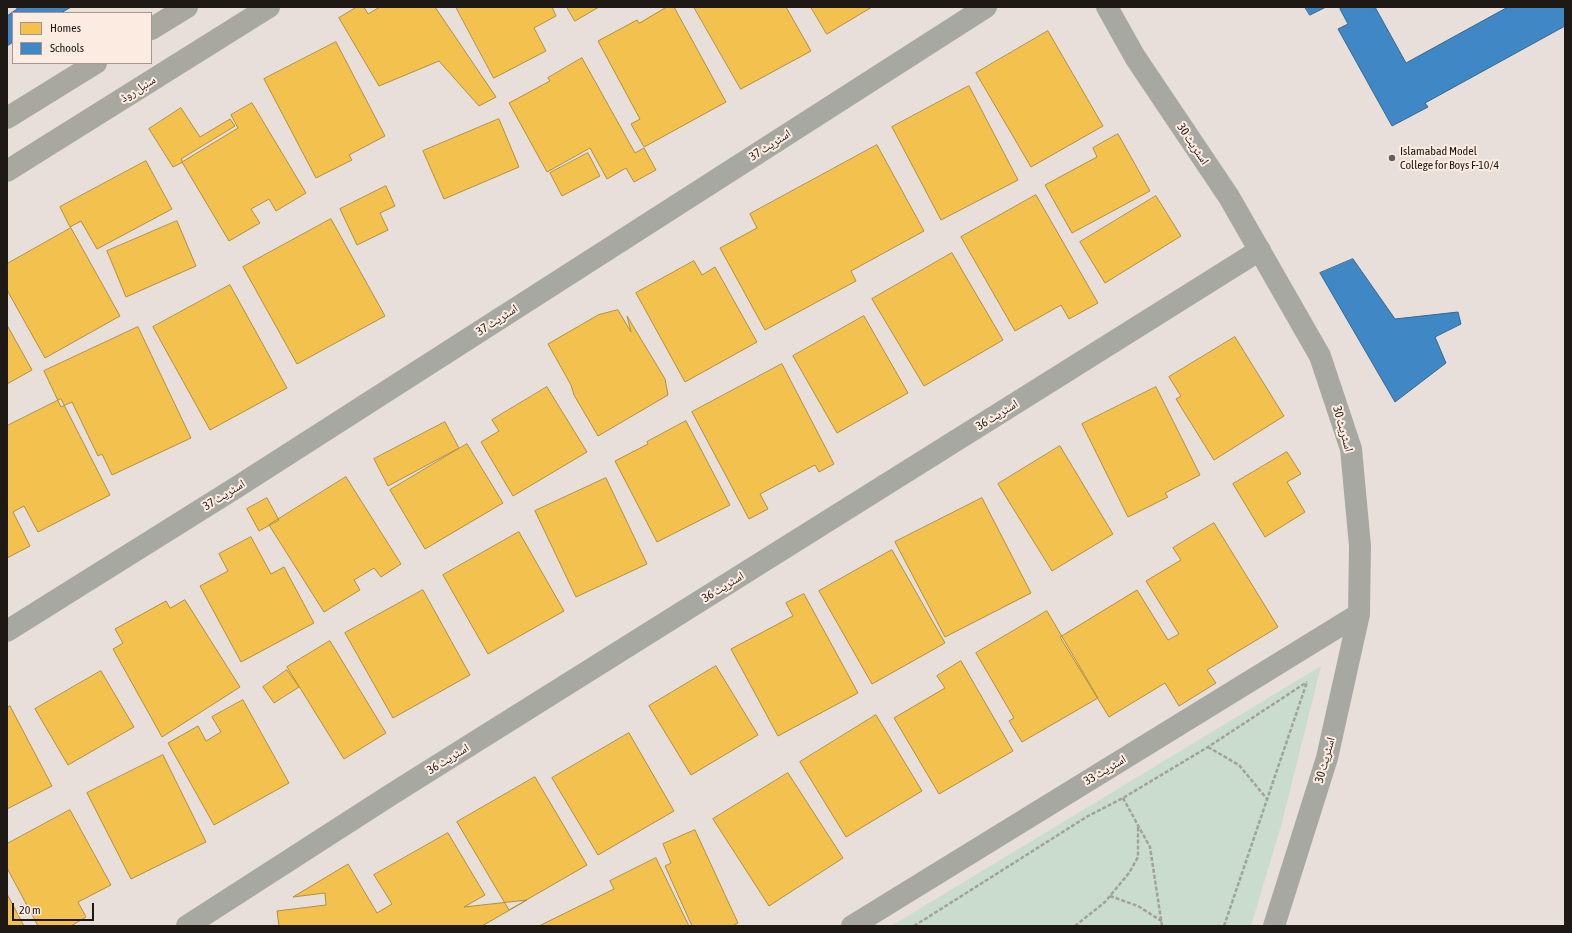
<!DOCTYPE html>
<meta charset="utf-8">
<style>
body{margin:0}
#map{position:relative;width:1572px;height:933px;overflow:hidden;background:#e9dfda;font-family:"Asap Condensed",sans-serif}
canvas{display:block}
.frame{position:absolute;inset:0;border:8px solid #1e1915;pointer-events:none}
.legend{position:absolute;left:12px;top:12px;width:140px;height:52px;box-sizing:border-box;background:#fcebe1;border:1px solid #a3978f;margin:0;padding:5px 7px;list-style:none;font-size:12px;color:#1e1915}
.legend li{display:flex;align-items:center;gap:8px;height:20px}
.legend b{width:20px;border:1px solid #a3978f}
.scale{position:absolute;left:12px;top:903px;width:82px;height:18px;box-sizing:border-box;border:2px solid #1e1915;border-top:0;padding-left:5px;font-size:12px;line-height:14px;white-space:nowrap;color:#1e1915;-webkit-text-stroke:3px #fcebe1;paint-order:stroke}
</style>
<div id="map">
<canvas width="1572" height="933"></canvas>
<div class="frame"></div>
<ul class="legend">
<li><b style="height:11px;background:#f2c14e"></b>Homes</li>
<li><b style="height:11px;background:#3f88c5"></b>Schools</li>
</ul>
<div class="scale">20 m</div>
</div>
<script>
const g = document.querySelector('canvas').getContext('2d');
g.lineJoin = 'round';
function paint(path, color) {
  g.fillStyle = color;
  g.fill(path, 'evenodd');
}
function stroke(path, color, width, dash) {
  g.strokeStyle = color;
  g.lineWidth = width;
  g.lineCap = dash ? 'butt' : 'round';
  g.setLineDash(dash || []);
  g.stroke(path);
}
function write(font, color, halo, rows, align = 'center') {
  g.font = font + ' "Asap Condensed","Noto Naskh Arabic",sans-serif';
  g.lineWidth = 4;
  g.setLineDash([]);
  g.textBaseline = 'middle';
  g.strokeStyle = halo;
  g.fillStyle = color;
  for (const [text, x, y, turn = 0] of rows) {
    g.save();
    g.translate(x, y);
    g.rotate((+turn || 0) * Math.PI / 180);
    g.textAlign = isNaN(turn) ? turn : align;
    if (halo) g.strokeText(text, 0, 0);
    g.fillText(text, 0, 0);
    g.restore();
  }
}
const green = new Path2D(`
 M1321 666 1281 826 1251 926H891Z`);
const homes = new Path2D(`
 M357 7H364L368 14 380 7H435L496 97 479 106 439 61 379 86 339 18Z
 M456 7H552L556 16 534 28 546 51 494 78Z
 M567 7H599L575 21Z
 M667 7H674L726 102 644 147 631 124 640 119 598 41 637 20 639 23Z
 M694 7H786L811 51 741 89Z
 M811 7H872L827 34Z
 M1048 31 1103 126 1031 167 976 73Z
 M336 42 385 136 349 155 352 160 316 178 264 79Z
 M582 58 635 153 644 148 656 170 634 182 626 168 607 179 590 148 547 172 509 103 550 81 548 78Z
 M969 86 1018 180 941 220 892 127Z
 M252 103 306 193 276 211 269 199 251 209 260 223 229 241 182 162 238 128 231 115Z
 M181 108 200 137 230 119 235 126 181 159 183 162 173 167 149 129Z
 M499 119 519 167 444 199 423 151Z
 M1118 134 1150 191 1072 233 1045 185 1097 157 1093 148Z
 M877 145 924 231 851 271 856 281 765 330 720 248 757 228 750 214Z
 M588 153 600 176 562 196 550 173Z
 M146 161 172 209 97 249 81 221 70 227 60 207Z
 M386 186 395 206 380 213 388 230 357 245 340 209Z
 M1036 195 1098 303 1069 319 1061 305 1015 331 961 237Z
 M1156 196 1181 236 1105 283 1080 242Z
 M331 219 385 316 297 364 243 267Z
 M177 221 196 266 126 297 107 251Z
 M71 228 120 316 45 358 7 290V264Z
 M952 253 1003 340 924 386 872 299Z
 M694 261 702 275 715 267 757 342 685 382 636 293Z
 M230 285 287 388 210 430 153 327Z
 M618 310 631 332 627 316 665 379 668 395 598 436 574 395 571 385 548 344 598 315Z
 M864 316 908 393 837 433 793 356Z
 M7 325 32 370 7 384Z
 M138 327 191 438 112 475 102 454 98 456 72 402 61 407 44 371Z
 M1235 337 1284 416 1214 460 1176 399 1181 396 1169 377Z
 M782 364 834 464 819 472 815 465 760 494 768 509 749 519 692 412Z
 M547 387 587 452 513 496 481 442 499 431 492 420Z
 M1156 387 1200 475 1165 493 1168 497 1128 517 1082 424Z
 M61 399 110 495 38 532 24 506 13 512 30 546 7 558V426Z
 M686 421 730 505 657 542 615 461 648 444 647 442Z
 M445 422 459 448 388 486 374 459Z
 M467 444 503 503 425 549 390 490Z
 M1060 446 1113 534 1052 571 998 484Z
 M1287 452 1301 474 1287 482 1305 512 1265 537 1233 484Z
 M346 477 401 564 381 577 374 568 354 580 360 590 324 612 269 525Z
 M606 478 647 564 576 597 535 511Z
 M267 498 279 520 259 531 247 509Z
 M982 498 1031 593 945 637 895 542Z
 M1214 523 1278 627 1207 670 1216 683 1179 706 1165 683 1109 717 1060 637 1137 590 1168 640 1179 634 1146 581 1181 560 1173 548Z
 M519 532 564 611 488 654 443 575Z
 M251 537 271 574 284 567 314 623 241 662 200 586 228 571 219 554Z
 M892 550 945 643 872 684 819 591Z
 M423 590 470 675 393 718 345 633Z
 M804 594 858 693 778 736 731 649 793 616 786 603Z
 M185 600 240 687 162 737 113 649 123 643 115 629 166 601 170 608Z
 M1047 611 1098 698 1022 742 1009 721 1014 718 976 653Z
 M330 641 386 733 344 759 287 667Z
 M961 661 1013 751 939 794 894 718 945 688 937 676Z
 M716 666 758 735 691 775 649 706Z
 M287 670 299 687 274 703 263 687Z
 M101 671 134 727 68 765 35 709Z
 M243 700 289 783 214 825 168 743 198 726 206 741 221 732 212 717Z
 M10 706 52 786 7 809V708Z
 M876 715 922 791 846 837 800 762Z
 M629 733 674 811 598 855 552 778Z
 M163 755 206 842 131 879 87 793Z
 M788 773 843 858 769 906 713 819Z
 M535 777 587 865 509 910 457 822Z
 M70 810 111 885 78 902 86 917 71 926H38L7 868V844Z
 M695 830 738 923 732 926H692L665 866 671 863 663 844Z
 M448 833 485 895 464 907 527 900 482 926H279L277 911 326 905 325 893 293 897 348 864 377 913 392 904 374 875Z
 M656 858 689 926H539L614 889 610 881Z
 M7 894 24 926H7Z`);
const schools = new Path2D(`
 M16 7H71L61 13H13V42L7 46V16L17 9Z
 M1305 7H1326L1310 15Z
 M1345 7H1375L1406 63 1508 7H1565V26L1425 103 1428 107 1392 126 1338 29 1348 24 1340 9Z
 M1353 259 1395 319 1458 312 1461 324 1435 337 1446 363 1395 402 1320 273Z`);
const path = new Path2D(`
 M1208 747 1239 765 1267 799
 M1123 798 1150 847 1162 926
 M1110 896 1138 906 1163 922
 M914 926 1088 816 1123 798 1208 747 1307 682
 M1075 926 1105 902 1129 873 1138 857V827
 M1224 926 1307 682`);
const street = new Path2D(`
 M1107 7 1135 57 1229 197 1320 356 1351 449 1360 546 1359 614 1327 758 1274 926
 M7 631 237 487 986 7
 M187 926 392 794 1260 250
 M852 926 1359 614`);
const secondary = new Path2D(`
 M151 29 187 7
 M7 118 96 63
 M7 171 269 7`);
const markers = [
 [1392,158,4,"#655e5a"]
];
const streetNames = [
 ["سنبل روڈ",138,89,-32],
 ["اسٹریٹ 30",1193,144,56],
 ["اسٹریٹ 37",770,145,-33],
 ["اسٹریٹ 37",497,320,-33],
 ["اسٹریٹ 36",997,415,-32],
 ["اسٹریٹ 30",1343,429,74],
 ["اسٹریٹ 37",224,495,-32],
 ["اسٹریٹ 36",723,587,-32],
 ["اسٹریٹ 36",448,759,-32],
 ["اسٹریٹ 30",1325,760,-75],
 ["اسٹریٹ 33",1105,770,-31]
];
const poiNames = [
 ["Islamabad Model",1400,151],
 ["College for Boys F-10/4",1400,165]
];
paint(green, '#c9dcce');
paint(homes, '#f2c14e');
stroke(homes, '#b28f3d', 1);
paint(schools, '#3f88c5');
stroke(schools, '#356790', 1);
stroke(path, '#a2a29c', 2.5, [4, 2]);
stroke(street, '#a8a8a2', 22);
stroke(secondary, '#a8a8a0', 22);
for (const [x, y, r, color] of markers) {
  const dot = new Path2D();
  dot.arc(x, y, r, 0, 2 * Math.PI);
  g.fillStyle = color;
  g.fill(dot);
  stroke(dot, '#fcebe1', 1.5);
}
write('12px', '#1e1915', '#fcebe1', streetNames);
write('12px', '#1e1915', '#fcebe1', poiNames, 'left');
</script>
